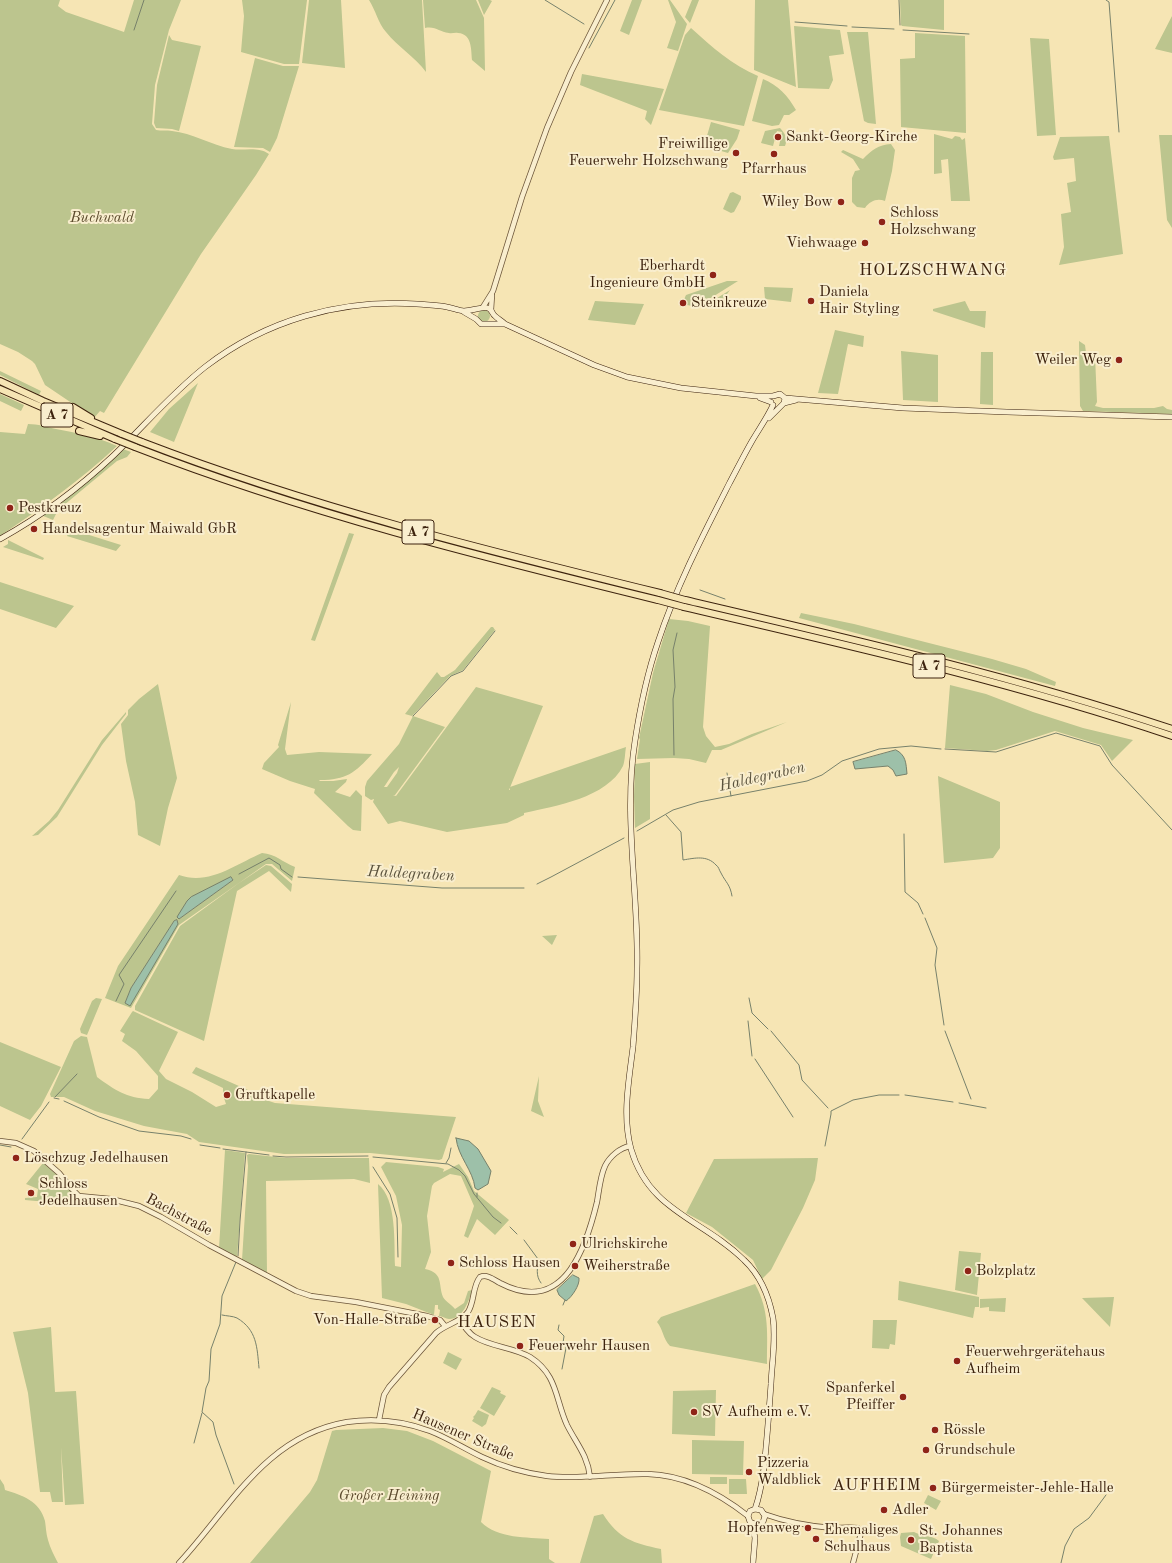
<!DOCTYPE html>
<meta charset="utf-8">
<style>
body{margin:0}
canvas{display:block;background:#f6e5b4}
</style>
<canvas width="1172" height="1563"></canvas>
<script>
const g = document.querySelector('canvas').getContext('2d');
g.lineJoin = 'round';
function paint(path, color) {
  g.fillStyle = color;
  g.fill(path, 'evenodd');
}
function stroke(path, color, width, dash) {
  g.strokeStyle = color;
  g.lineWidth = width;
  g.lineCap = dash ? 'butt' : 'round';
  g.setLineDash(dash || []);
  g.stroke(path);
}
function write(font, color, halo, rows, align = 'center') {
  g.font = font + ' "Old Standard TT",serif';
  g.lineWidth = 4;
  g.setLineDash([]);
  g.textBaseline = 'middle';
  g.strokeStyle = halo;
  g.fillStyle = color;
  for (const [text, x, y, turn = 0] of rows) {
    g.save();
    g.translate(x, y);
    g.rotate((+turn || 0) * Math.PI / 180);
    g.textAlign = isNaN(turn) ? turn : align;
    if (halo) g.strokeText(text, 0, 0);
    g.fillText(text, 0, 0);
    g.restore();
  }
}
const green = new Path2D(`
 M0 0H60L58 6 66 12 124 32 134 0H181L169 30 155 85 152 124 156 130C161 131 167 130 172 131 192 133 211 145 232 149 244 151 258 146 269 154L256 175 201 254 104 413 100 411 94 418 45 385 35 364 32 361 18 352 0 344Z
 M242 0H307L299 64H284L241 52 244 16Z
 M309 0H341L345 68 302 63Z
 M369 0H422L426 72C415 57 398 47 386 32 378 23 376 11 369 0Z
 M423 0H476L484 18 485 71 472 60C471 49 472 34 458 33 455 32 452 34 449 33 439 32 436 26 425 28Z
 M478 0H490L492 1 484 15Z
 M632 0H642L629 35 620 31Z
 M668 0H670L687 24 678 51 667 48 676 22Z
 M692 0H699L690 23 685 17Z
 M755 0H788L796 87 754 70Z
 M900 0H944V30L902 26 901 25Z
 M1172 16V53L1155 49Z
 M794 26 840 30 844 54 829 56 833 80 829 89 798 88Z
 M691 28C712 47 732 65 758 76L744 126 659 110 685 35Z
 M847 32H868L876 124 868 123 864 121Z
 M915 33 965 36 966 133 901 127 900 59 915 58Z
 M169 35 172 40 201 46 179 131 172 129 156 128 154 123 157 85Z
 M1030 38 1049 39 1056 135 1037 136Z
 M255 58 283 66H299L277 138 270 152 263 148 234 147Z
 M582 74 664 89 651 125 645 119 647 111 580 85Z
 M763 79C778 85 788 96 796 110L789 115H784L779 125 772 126 752 121Z
 M711 122 740 130 737 139 728 153 704 146Z
 M780 128C785 133 788 139 785 146H779L782 132 777 131 773 146 761 143 765 131Z
 M934 134 952 139 955 136 960 137 962 140 965 138 970 201H951L948 159 941 160 942 173 934 174Z
 M1159 135H1172V228L1167 220Z
 M1109 136 1123 254 1059 265 1064 247 1061 214 1071 212 1067 183 1076 181 1074 158 1054 160 1053 157 1060 137Z
 M891 144 895 150 892 171 885 201C877 198 870 201 865 208L857 207 852 202V178L855 171 860 170 853 159 841 152 843 150 863 159C872 150 878 145 891 144Z
 M733 192 741 196V199L734 212 731 213 723 209 730 193Z
 M727 281H738L698 306H692L682 304 686 295Z
 M764 287 793 288 791 302 765 299Z
 M730 290 724 298 701 308Z
 M595 301 644 304 635 325 588 320Z
 M965 301 970 311H986L985 328 933 311V309Z
 M478 316a6 6 0 1 1 12 0a6 6 0 1 1-12 0Z
 M835 330 864 336 863 347 848 344 838 394 818 393Z
 M1079 341 1085 345 1086 353 1095 356 1097 402 1095 406 1103 408H1154L1163 406 1167 409 1172 410V414L1083 411 1080 406Z
 M901 351 938 355V402L903 400Z
 M981 352H993V405L980 404Z
 M0 371 41 391 39 395 0 375Z
 M198 383 174 442 150 432 169 409Z
 M0 394 24 405 21 411 0 401Z
 M28 424C38 424 47 427 56 429 77 433 97 437 117 446 81 480 41 508 0 536V432L25 434Z
 M123 449 131 452 127 457 117 461 58 510 53 520 41 515Z
 M70 529 121 545 116 551 67 536Z
 M349 533 354 534 315 641 311 640Z
 M8 540 44 558 43 560 3 547 8 544Z
 M0 582 74 606 56 628 0 609Z
 M801 613 854 624 992 659 1026 669 1056 682 1055 686 799 618Z
 M669 619 688 621 710 626 703 727 706 736 715 747 729 744 752 734 787 722 721 750H712L706 763 689 759 674 758 637 759 640 739 639 738 653 673Z
 M491 627H493L495 630 463 670 450 676 412 716 405 714 437 672 441 677H444L455 670Z
 M158 684 177 778 168 808 160 846 138 835 135 802 126 761 121 724 128 715V710L139 699Z
 M950 685 986 694 1033 712 1083 728 1133 740 1112 761 1101 745 1055 731 996 750 987 751 945 748Z
 M476 687 543 706 509 790H510V787L626 747C625 753 625 761 623 766 607 798 555 806 524 813V815L507 823 447 832 400 821 388 824 373 802 374 799 371 800 365 796V787L367 781 399 744 413 716 445 727 395 795H393L396 796ZM399 767 397 773 387 787H384L394 772Z
 M291 702 285 749 287 755 319 752 372 754C355 773 346 780 320 780L319 781H333L347 779 346 782 335 792 350 797 356 790 362 796 361 831 353 830 348 826 314 793 315 789 290 781 262 769 264 763 279 747 278 745Z
 M126 712V714L102 745 57 817 38 835 32 836 49 821 58 810 102 740Z
 M650 762V819L635 828 634 797 635 764Z
 M938 776 1000 802V848L993 858 944 863Z
 M262 853C276 854 282 862 295 867L292 881 272 864H266L179 925 131 1008 105 998 118 966 179 875C209 886 236 864 262 853ZM232 878 233 880 179 919 178 917 187 901ZM177 920 178 924 130 1005 125 1003 131 988 174 921Z
 M266 865 271 866 292 884 291 892 269 871 237 891 204 1041 135 1010V1006L180 926 239 883Z
 M557 935 552 945 542 936Z
 M96 998 102 999 87 1035 81 1033 80 1029 92 1001Z
 M133 1011 178 1032 159 1071 166 1079 192 1092 216 1107 226 1104 223 1095V1088L192 1073 196 1067 257 1094 263 1099 275 1103 456 1117 442 1159 439 1160 370 1153 284 1154 199 1142 187 1134 144 1126 95 1111 64 1097H51L50 1094 74 1041 81 1036 87 1037 97 1077C115 1090 126 1098 149 1099L158 1089V1076L136 1051 122 1041 125 1034 120 1031 132 1012Z
 M0 1042 61 1067 41 1106 30 1120 0 1106Z
 M539 1076 538 1101 544 1117 531 1111Z
 M225 1150 245 1153 237 1257 219 1248Z
 M249 1154 285 1158H369L370 1183 354 1179 266 1181 267 1274 242 1260 248 1166 247 1155Z
 M39 1157C51 1168 65 1179 73 1194L71 1197C58 1204 39 1201 25 1200V1198L37 1197 38 1189 26 1184 43 1163 38 1159Z
 M818 1158 815 1180 803 1208 771 1270 762 1279 753 1260 712 1227 686 1213 714 1159Z
 M386 1162 438 1167 444 1169 443 1172 459 1164 468 1177 474 1191 509 1220 495 1235 477 1219 468 1238 464 1236 474 1206 461 1176 450 1174 434 1183 432 1186 427 1216 431 1252 425 1269C444 1273 438 1284 443 1297 445 1301 452 1305 455 1309L464 1303 468 1291 472 1290C469 1301 463 1319 449 1319 446 1319 442 1316 439 1316L440 1310 438 1309V1305H435L434 1315 406 1304 382 1298 378 1184C397 1199 394 1243 395 1266L401 1267 402 1225 396 1196 381 1167Z
 M959 1251 981 1253 977 1295 955 1290Z
 M899 1281 979 1297V1307H975L973 1318 898 1300Z
 M755 1284C770 1311 767 1335 767 1364L670 1346C663 1339 663 1329 657 1322L661 1317Z
 M1114 1297 1110 1327 1082 1298Z
 M1006 1298 1005 1312 989 1311V1307L980 1308V1299Z
 M873 1320H897L895 1345 890 1344 889 1349 872 1348Z
 M51 1327 55 1392 76 1391 84 1504 65 1505 61 1447 63 1502H52L50 1492H40L28 1393 13 1332Z
 M448 1352 462 1359 456 1370 443 1363Z
 M492 1387 501 1391 500 1393 506 1396 494 1416 480 1408Z
 M716 1390 715 1436 672 1434 673 1391Z
 M478 1410 489 1415 486 1424 482 1427 472 1421 474 1418 473 1417 475 1415Z
 M383 1428 407 1431 433 1441 491 1471 481 1522C498 1539 527 1537 549 1539V1559L555 1563H250L310 1492 317 1480 332 1431 336 1430Z
 M692 1440 744 1441 743 1475 692 1474Z
 M710 1477H727V1484H710Z
 M0 1479 4 1485 5 1490C22 1495 40 1501 45 1521 46 1527 46 1534 48 1540 50 1548 54 1555 58 1563H0Z
 M729 1479H746L747 1494H729Z
 M928 1495 941 1501 936 1510 924 1503Z
 M603 1514C619 1539 633 1543 661 1549L662 1563H580L594 1516Z
 M914 1532C923 1537 932 1535 939 1541L931 1559 901 1546 900 1537 901 1533Z`);
const water = new Path2D(`
 M896 750C906 755 906 763 907 774L896 776 893 770 888 766 855 769 853 762Z
 M231 877 233 880 179 919 177 917 187 901 191 897Z
 M177 920 178 924 130 1006 125 1003 131 988 174 921Z
 M456 1138 469 1141 478 1149 491 1171 488 1184 478 1190 475 1188C473 1170 458 1157 456 1138Z
 M573 1275 579 1278C580 1285 572 1297 566 1301L559 1295 557 1290Z`);
const stream = new Path2D(`
 M545 0 584 24
 M899 0 900 25
 M1106 0 1109 2 1119 132
 M795 22 847 26
 M852 27 894 29
 M134 30 144 0
 M903 30 969 34
 M589 48 615 0
 M700 590 725 599
 M413 716 451 676 463 671 495 631
 M945 749 996 752 1056 733 1100 746 1112 765 1172 830
 M674 755 673 699 675 687 673 650 677 633
 M727 773 731 796
 M666 815 681 832 683 860C695 858 707 855 716 865 719 867 719 870 721 873 726 883 730 884 732 896
 M637 831 673 810 699 802 807 781 822 775 842 761 879 749 911 746 941 749
 M904 834 905 892 918 903 923 914
 M239 874 269 858 280 865 281 869 292 877
 M298 877 442 888H524
 M537 884 551 877 624 838
 M925 918 937 948 935 965 944 1025
 M749 998 752 1013 768 1029
 M116 1001 124 984 119 975 176 891
 M748 1021 752 1056
 M771 1031 799 1065 802 1080 828 1108
 M945 1031 971 1099
 M755 1059 793 1117
 M905 1095 953 1102
 M55 1097 77 1074
 M54 1098 59 1099
 M64 1101 99 1117 139 1131 181 1136 191 1139
 M959 1103 986 1108
 M22 1139 49 1102
 M0 1145 11 1147
 M200 1145 220 1148
 M825 1146 831 1114V1111L853 1100 879 1095H899
 M223 1149 269 1155
 M273 1156 286 1157 368 1156
 M373 1157 448 1164 459 1170 465 1176 474 1194 493 1217 501 1223
 M446 1163 449 1158 451 1148
 M373 1167 390 1194 397 1218 398 1257
 M477 1193V1197
 M510 1227 517 1234
 M524 1240 538 1259C538 1268 535 1275 541 1283
 M238 1256 240 1221 246 1152
 M563 1305 565 1300
 M222 1315C226 1316 233 1316 237 1318 257 1330 257 1347 259 1368
 M559 1325 558 1330 564 1336 563 1343 566 1348 562 1369
 M194 1443 202 1413
 M234 1484 216 1435 213 1422 202 1412 206 1388 209 1381 211 1349 220 1324 222 1296 236 1262
 M1061 1563 1065 1546 1074 1529 1089 1518 1106 1495`);
const tertiary = new Path2D(`
 M483 307 493 291 522 197 547 128 571 72 607 0
 M491 310 492 295
 M0 1141 16 1143 34 1151 59 1173 72 1189 79 1196 111 1199 139 1206 161 1217 209 1245 296 1291 311 1296 356 1302 427 1316 440 1320 445 1326
 M460 1319C464 1326 468 1333 475 1337 491 1347 513 1347 530 1357 558 1375 555 1399 567 1425 576 1443 588 1456 590 1477
 M379 1420 384 1395 389 1387 436 1333C446 1324 461 1322 468 1312 475 1301 472 1287 480 1277 487 1274 493 1279 500 1283 527 1297 551 1296 570 1270 583 1252 592 1223 597 1202 599 1191 600 1177 605 1166 610 1156 620 1148 630 1146
 M764 1514C786 1522 809 1526 832 1528 841 1528 849 1527 858 1528L861 1533 853 1563
 M179 1563C230 1508 265 1436 347 1422 375 1418 403 1421 430 1431 448 1438 465 1449 482 1457 503 1467 525 1473 547 1476 581 1480 614 1473 648 1474 685 1475 720 1494 748 1516`);
const secondary = new Path2D(`
 M464 312 476 319 481 324H503
 M760 398 771 402
 M785 398 903 408 1007 412 1172 417
 M769 418 784 403 796 400
 M0 539C40 517 80 487 114 455 144 426 172 393 205 367 266 320 340 299 417 304 427 305 437 305 447 307 453 308 459 311 464 311 471 311 484 306 488 308 492 309 492 314 495 316 498 319 502 321 505 324L594 365 627 377 681 388 756 396H773L780 394 785 398 784 403
 M755 1509 761 1510 765 1516 763 1522 757 1525 750 1522 748 1516 750 1511 755 1509C760 1495 762 1482 764 1468 767 1440 769 1412 771 1384 772 1362 776 1339 773 1318 769 1296 760 1275 744 1260 703 1219 649 1212 631 1149 622 1116 629 1080 633 1047 635 1021 637 995 637 969 639 894 623 817 635 741 640 708 647 674 658 642 676 587 703 535 729 484 737 469 744 455 752 441 759 429 767 418 773 405
 M752 1523 755 1538 753 1563`);
const motorway = new Path2D(`
 M0 381 43 401 122 434
 M0 389 115 439
 M73 407 91 418
 M79 431 100 436
 M142 442C311 507 485 550 660 593
 M135 447C305 513 482 557 658 600
 M685 600C848 638 1013 676 1172 729
 M684 607C847 645 1012 682 1172 736`);
const motorwayBridge = new Path2D(`
 M122 434 142 442
 M115 439 135 447
 M660 593 685 600
 M658 600 684 607`);
const markers = [
 [778,137,4,"#8f2418"],
 [736,153,4,"#8f2418"],
 [774,154,4,"#8f2418"],
 [841,202,4,"#8f2418"],
 [882,222,4,"#8f2418"],
 [865,243,4,"#8f2418"],
 [713,275,4,"#8f2418"],
 [811,301,4,"#8f2418"],
 [683,303,4,"#8f2418"],
 [1119,360,4,"#8f2418"],
 [10,508,4,"#8f2418"],
 [34,529,4,"#8f2418"],
 [227,1095,4,"#8f2418"],
 [16,1158,4,"#8f2418"],
 [31,1193,4,"#8f2418"],
 [573,1244,4,"#8f2418"],
 [451,1263,4,"#8f2418"],
 [575,1266,4,"#8f2418"],
 [968,1271,4,"#8f2418"],
 [435,1320,4,"#8f2418"],
 [520,1346,4,"#8f2418"],
 [957,1361,4,"#8f2418"],
 [903,1397,4,"#8f2418"],
 [694,1412,4,"#8f2418"],
 [935,1430,4,"#8f2418"],
 [926,1450,4,"#8f2418"],
 [749,1472,4,"#8f2418"],
 [933,1488,4,"#8f2418"],
 [884,1510,4,"#8f2418"],
 [808,1528,4,"#8f2418"],
 [816,1539,4,"#8f2418"],
 [911,1540,4,"#8f2418"]
];
const shields = [
 [57,415,32],
 [418,532,32],
 [929,666,32]
];
const shieldNames = [
 ["A 7",57,415],
 ["A 7",418,532],
 ["A 7",929,666]
];
const poiNames = [
 ["Sankt-Georg-Kirche",786,137],
 ["Freiwillige",728,144,"right"],
 ["Feuerwehr Holzschwang",728,161,"right"],
 ["Pfarrhaus",774,169,"center"],
 ["Wiley Bow",833,202,"right"],
 ["Schloss",890,213],
 ["Holzschwang",890,230],
 ["Viehwaage",857,243,"right"],
 ["Eberhardt",705,266,"right"],
 ["Ingenieure GmbH",705,283,"right"],
 ["Daniela",819,292],
 ["Hair Styling",819,309],
 ["Steinkreuze",691,303],
 ["Weiler Weg",1111,360,"right"],
 ["Pestkreuz",18,508],
 ["Handelsagentur Maiwald GbR",42,529],
 ["Gruftkapelle",235,1095],
 ["Löschzug Jedelhausen",24,1158],
 ["Schloss",39,1184],
 ["Jedelhausen",39,1201],
 ["Ulrichskirche",581,1244],
 ["Schloss Hausen",459,1263],
 ["Weiherstraße",583,1266],
 ["Bolzplatz",976,1271],
 ["Von-Halle-Straße",427,1320,"right"],
 ["Feuerwehr Hausen",528,1346],
 ["Feuerwehrgerätehaus",965,1352],
 ["Aufheim",965,1369],
 ["Spanferkel",895,1388,"right"],
 ["Pfeiffer",895,1405,"right"],
 ["SV Aufheim e.V.",702,1412],
 ["Rössle",943,1430],
 ["Grundschule",934,1450],
 ["Pizzeria",757,1463],
 ["Waldblick",757,1480],
 ["Bürgermeister-Jehle-Halle",941,1488],
 ["Adler",892,1510],
 ["Hopfenweg",800,1528,"right"],
 ["Ehemaliges",824,1530],
 ["Schulhaus",824,1547],
 ["St. Johannes",919,1531],
 ["Baptista",919,1548]
];
const parkNames = [
 ["Buchwald",102,218],
 ["Großer Heining",389,1496]
];
const streetNames = [
 ["Bachstraße",179,1215,28],
 ["Hausener Straße",463,1435,23]
];
const waterNames = [
 ["Haldegraben",762,777,-13],
 ["Haldegraben",411,874,3]
];
const quarterNames = [
 ["HOLZSCHWANG",933,271],
 ["HAUSEN",497,1323],
 ["AUFHEIM",877,1486]
];
paint(green, '#bcc58e');
paint(water, '#9dc0a9');
stroke(water, '#77816b', 1);
stroke(stream, '#77816b', 1);
stroke(tertiary, '#6b5438', 6);
stroke(secondary, '#3d230e', 6);
stroke(motorway, '#3d230e', 8);
stroke(tertiary, '#f9eece', 4.5);
stroke(secondary, '#f9eece', 5);
stroke(motorway, '#f6e5b4', 6);
stroke(motorwayBridge, '#3d230e', 8, []);
stroke(motorwayBridge, '#f6e5b4', 6);
for (const [x, y, r, color] of markers) {
  const dot = new Path2D();
  dot.arc(x, y, r, 0, 2 * Math.PI);
  g.fillStyle = color;
  g.fill(dot);
  stroke(dot, '#f9eece', 1.5);
}
for (const [x, y, w] of shields) {
  const box = new Path2D();
  box.roundRect(x - w / 2, y - 12, w, 24, 3);
  g.fillStyle = '#f9eece';
  g.fill(box);
  stroke(box, '#3d230e', 1);
}
write('bold 14px', '#3d230e', null, shieldNames);
write('15px', '#3d230e', '#f9eece', poiNames, 'left');
write('italic 15px', '#5d4c2e', '#f9eece', parkNames);
write('15px', '#3d230e', '#f9eece', streetNames);
write('italic 16px', '#5a523c', '#f9eece', waterNames);
g.letterSpacing = '1px';
write('17px', '#3d230e', '#f9eece', quarterNames);
g.letterSpacing = '0px';
</script>
